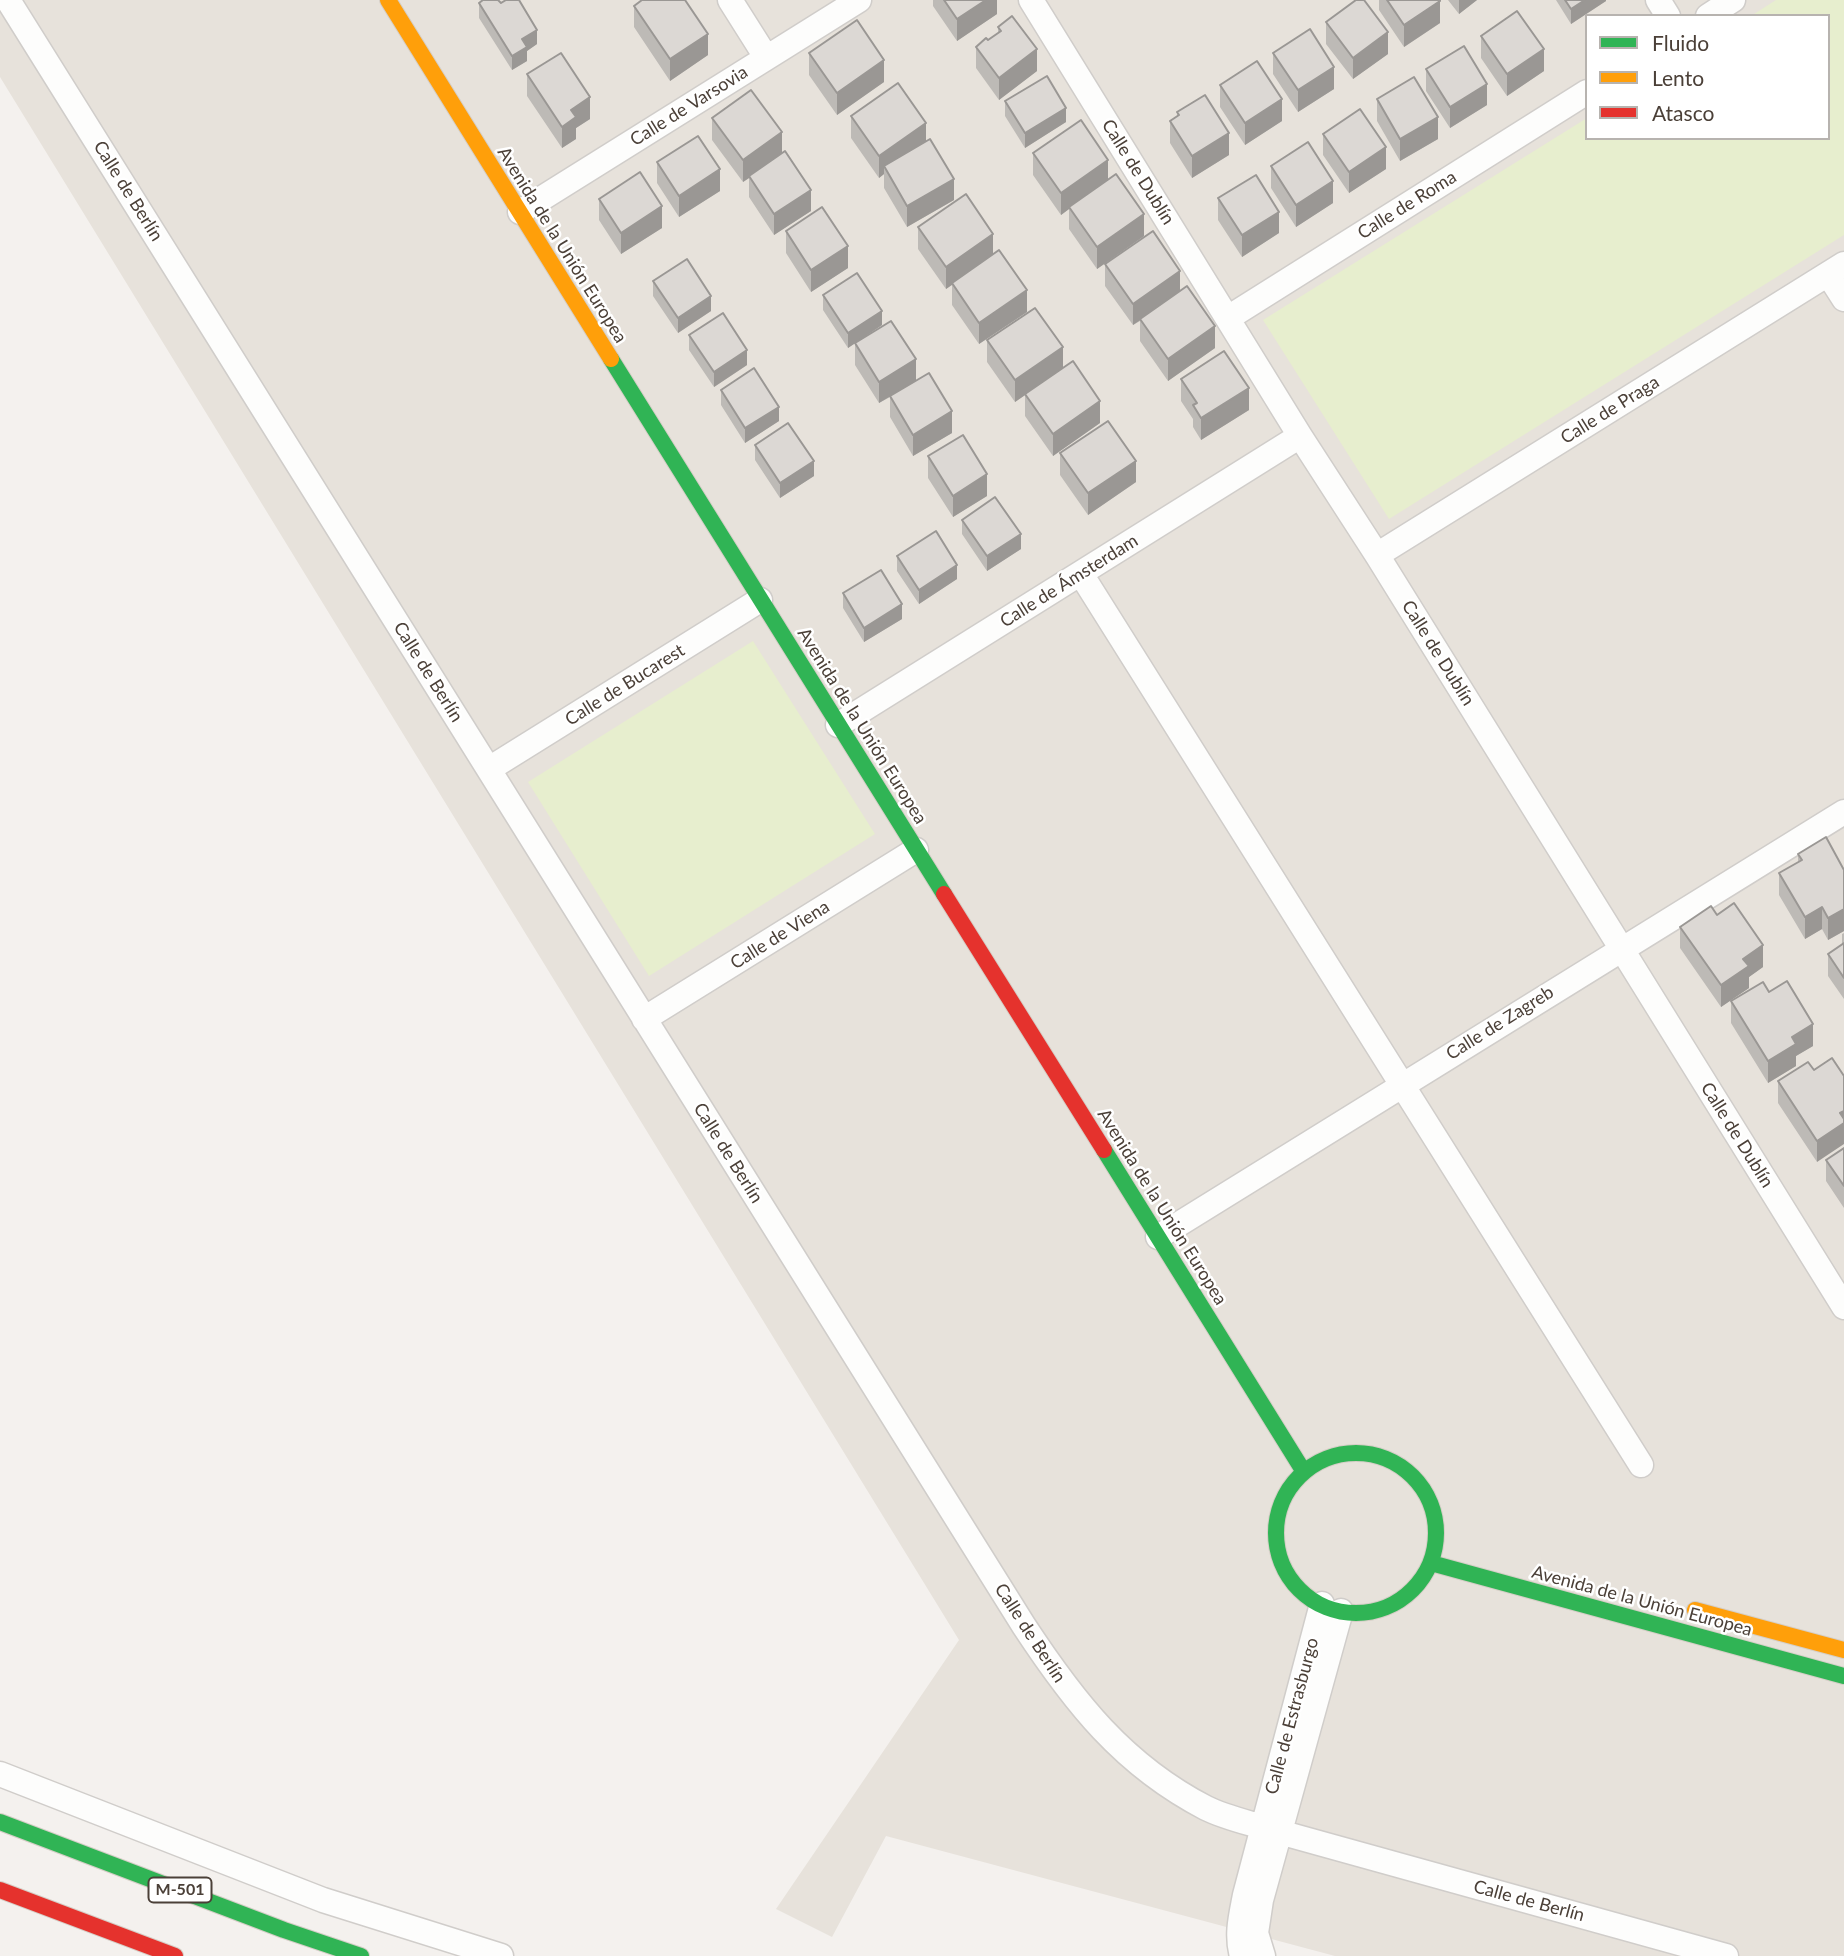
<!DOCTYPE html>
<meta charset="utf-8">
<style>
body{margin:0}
#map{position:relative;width:1844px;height:1956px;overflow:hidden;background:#f4f1ee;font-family:Lato,sans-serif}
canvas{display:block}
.legend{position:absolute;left:1585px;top:14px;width:245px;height:126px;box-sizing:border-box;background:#fff;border:2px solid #b7b3af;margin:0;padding:9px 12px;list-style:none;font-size:21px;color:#4b4038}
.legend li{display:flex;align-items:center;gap:14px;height:35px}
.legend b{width:35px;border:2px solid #b7b3af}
</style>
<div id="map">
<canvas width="1844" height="1956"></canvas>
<ul class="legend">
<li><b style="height:9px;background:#30b455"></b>Fluido</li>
<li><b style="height:9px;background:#ff9f0a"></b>Lento</li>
<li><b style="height:9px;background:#e5322d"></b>Atasco</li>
</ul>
</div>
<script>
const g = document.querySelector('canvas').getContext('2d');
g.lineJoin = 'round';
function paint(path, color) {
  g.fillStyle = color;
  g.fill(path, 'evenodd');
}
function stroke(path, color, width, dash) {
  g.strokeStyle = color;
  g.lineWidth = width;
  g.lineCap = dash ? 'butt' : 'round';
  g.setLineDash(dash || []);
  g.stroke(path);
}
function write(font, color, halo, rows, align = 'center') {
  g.font = font + ' Lato,sans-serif';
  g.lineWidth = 5;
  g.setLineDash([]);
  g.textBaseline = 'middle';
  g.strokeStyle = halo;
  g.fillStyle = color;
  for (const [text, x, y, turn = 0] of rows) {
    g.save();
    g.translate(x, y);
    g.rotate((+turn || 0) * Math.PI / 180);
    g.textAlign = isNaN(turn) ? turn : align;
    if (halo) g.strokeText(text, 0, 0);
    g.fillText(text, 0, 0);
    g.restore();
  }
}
const residential = new Path2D(`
 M0 0H1844V1956H1335L886 1836 832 1937 776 1909 959 1640 0 77ZM1587 16H1828V138H1587Z`);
const green = new Path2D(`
 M1776 0H1844V235L1389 519 1263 320 1587 118V138H1828V16H1751Z
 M753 641 875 834 649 976 528 782Z`);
const street = new Path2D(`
 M8 0 1024 1626C1074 1702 1123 1765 1206 1808 1226 1818 1251 1823 1272 1830L1726 1956
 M730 0 766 57
 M1031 0 1300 436 1377 555 1844 1307
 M1658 0 1668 16
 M1708 16 1733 0
 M520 212 859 0
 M1828 274 1844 299
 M1228 318 1587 92
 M1377 555 1844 264
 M1081 574 1641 1465
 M838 725 1300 436
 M489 769 760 600
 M644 1019 916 850
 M1158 1237 1844 812
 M0 1774 323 1900 501 1956
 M1242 1956C1236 1935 1241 1916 1245 1895L1322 1604
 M1263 1956 1256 1933 1261 1900 1341 1611`);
const fast = new Path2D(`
 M611 359 944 894
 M1104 1150 1304 1472
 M1276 1533a80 80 0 1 1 160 0a80 80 0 1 1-160 0Z
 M1431 1563 1844 1676
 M0 1822 284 1930 361 1956`);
const slow = new Path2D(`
 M388 0 611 359
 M1695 1610 1844 1650`);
const jam = new Path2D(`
 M944 894 1104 1150
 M0 1890 175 1956`);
const wall = new Path2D(`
 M933 0H997V14L957 41 933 6Z
 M1379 0H1440V23L1404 47 1379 10Z
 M1448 0H1477L1459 14Z
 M1556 0H1606V1L1571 24Z
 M479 3H501L537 44 527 51V61L512 70 479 18Z
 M634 6 708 55 670 81 634 27Z
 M1326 22 1388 54 1353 79 1326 44Z
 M998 27 1037 71 999 100 976 68V47L988 40 998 33Z
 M1481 36 1544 71 1507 96 1481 58Z
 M809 53 884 82 837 115 809 75Z
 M1273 53 1334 89 1298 112 1273 74Z
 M1426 69 1487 105 1450 128 1426 91Z
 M527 74 590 119 576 128V139L562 148 527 96Z
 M1220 85 1282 121 1245 145 1220 107Z
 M1377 99 1438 139 1400 161 1377 121Z
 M1005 101 1066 122 1025 148 1005 116Z
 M1177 112 1229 155 1192 178 1170 143V121L1177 116Z
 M851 116 926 142 954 200 907 227 884 188V174L879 178 851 138Z
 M712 118 782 153 811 211 774 235 749 197V178L743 182 712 140Z
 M1323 134 1386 169 1349 193 1323 155Z
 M1033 153 1108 179 1144 236 1097 269 1069 229V209L1061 215 1033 175Z
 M657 162 720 191 679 217 657 183Z
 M1271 166 1333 203 1296 227 1271 188Z
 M1218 198 1279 233 1242 257 1218 220Z
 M599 199 662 228 621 254 599 220Z
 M918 227 993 254 1027 312 979 344 952 305V285L946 289 918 249Z
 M786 231 848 268 811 292 786 253Z
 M1105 264 1180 291 1215 348 1168 381 1140 341V321L1133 325 1105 286Z
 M653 281 711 311 678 333 653 296Z
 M823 295 882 325 848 348 823 310Z
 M689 335 747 365 714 387 689 350Z
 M987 340 1063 368 1100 423 1053 456 1025 416V395L1015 402 987 362Z
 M855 343 952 433 913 456 890 417V397L879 403 855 365Z
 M1181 379 1249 410 1201 440 1193 427V419L1181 401Z
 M721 390 779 421 745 443 721 405Z
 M755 445 814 476 780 498 755 460Z
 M1060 453 1136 482 1088 515 1060 475Z
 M928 456 987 496 953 517 928 478Z
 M962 520 1021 549 987 571 962 534Z
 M897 556 957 579 919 604 897 571Z
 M843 593 902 619 864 642 843 608Z
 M1798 854 1844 870V931L1828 940 1822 929 1805 939 1779 895V873L1798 863Z
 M1717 915 1763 967 1749 977V988L1721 1007 1680 948V927Z
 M1844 933V999L1828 976V954L1842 944V934Z
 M1769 992 1813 1046 1796 1056V1066L1768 1083 1731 1023V1001Z
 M1814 1070 1844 1076 1817 1162 1778 1103V1081Z
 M1844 1148V1208L1826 1181V1160Z`);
const shadedWall = new Path2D(`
 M986 0H997V14L957 41V19Z
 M1459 0H1477L1459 14Z
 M1585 0H1606V1L1571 24V9Z
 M1440 1V23L1404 47V25Z
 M537 30V44L527 51V61L512 70V56L522 39Z
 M1388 32V54L1353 79V58Z
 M708 34V55L670 81V59Z
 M1037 49V71L999 100V78Z
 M1544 49V71L1507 96V74Z
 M884 60V82L837 115V93Z
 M1334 67V89L1298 112V90Z
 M1487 84V105L1450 128V107Z
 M590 97V119L576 128V139L562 148V127L571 110Z
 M1282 99V121L1245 145V123Z
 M1066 108V122L1025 148V133Z
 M1438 117V139L1400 161V139Z
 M926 123V145L884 166V174L879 178V156Z
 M782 132V153L749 176V178L743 182V160Z
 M1229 133V155L1192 178V156Z
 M1386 147V169L1349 193V172Z
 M1108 160V181L1069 207V209L1061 215V193Z
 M720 169V191L679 217V196Z
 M954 179V200L907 227V206Z
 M1333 181V203L1296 227V205Z
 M811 190V211L774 235V214Z
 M662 206V228L621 254V233Z
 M1279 212V233L1242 257V235Z
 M1144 214V236L1097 269V247Z
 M993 234V256L946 289V267Z
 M848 246V268L811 292V270Z
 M1180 271V293L1133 325V304Z
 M1027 290V312L979 344V323Z
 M711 296V311L678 333V318Z
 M882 311V325L848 348V333Z
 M1215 326V348L1168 381V359Z
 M1063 347V369L1015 402V380Z
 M747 350V365L714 387V372Z
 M916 359V381L879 403V382Z
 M1249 388V410L1201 440V418Z
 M1100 401V423L1053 456V434Z
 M779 407V421L745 443V428Z
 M952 411V433L913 456V435Z
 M814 461V476L780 498V483Z
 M1136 461V482L1088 515V493Z
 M987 474V496L953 517V496Z
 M1021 534V549L987 571V556Z
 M957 565V579L919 604V590Z
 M902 604V619L864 642V628Z
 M1822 907V929L1805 939V917Z
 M1844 909V931L1828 940V918Z
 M1763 945V967L1749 977V988L1721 1007V985L1743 959Z
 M1813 1024V1046L1796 1056V1066L1768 1083V1061L1792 1037Z
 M1844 1111V1144L1817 1162V1141L1840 1113Z`);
const building = new Path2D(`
 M483 0H498L501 3 506 0H519L537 30 522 39 527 47 512 56 479 3Z
 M642 0H685L708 34 670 59 634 6Z
 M944 0H986L957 19Z
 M1356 0H1364L1388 32 1353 58 1326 22Z
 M1387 0H1440V1L1404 25Z
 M1565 0H1585L1571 9Z
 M1517 11 1544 49 1507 74 1481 36Z
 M1012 16 1037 49 999 78 976 47 986 38 988 40 1001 31 998 27Z
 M857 20 884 60 837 93 809 53Z
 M1310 29 1334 67 1298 90 1273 53Z
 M1464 46 1487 84 1450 107 1426 69Z
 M561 53 590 97 571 110 576 117 562 127 527 74Z
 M1257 61 1282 99 1245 123 1220 85Z
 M1047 76 1066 108 1025 133 1005 101Z
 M1414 77 1438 117 1400 139 1377 99Z
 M898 83 926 123 879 156 851 116Z
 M751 90 782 132 743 160 712 118Z
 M1205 95 1229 133 1192 156 1170 121 1179 115 1177 112Z
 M1360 109 1386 147 1349 172 1323 134Z
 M1081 120 1108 160 1061 193 1033 153Z
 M698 136 720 169 679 196 657 162Z
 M930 139 954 179 907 206 884 166Z
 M1308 142 1333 181 1296 205 1271 166Z
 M785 151 811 190 774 214 749 176Z
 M640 172 662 206 621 233 599 199Z
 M1116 174 1144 214 1097 247 1069 207Z
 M1256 175 1279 212 1242 235 1218 198Z
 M966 194 993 234 946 267 918 227Z
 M822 207 848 246 811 270 786 231Z
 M1153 231 1180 271 1133 304 1105 264Z
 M999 250 1027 290 979 323 952 283Z
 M687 259 711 296 678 318 653 281Z
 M857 273 882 311 848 333 823 295Z
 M1187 286 1215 326 1168 359 1140 319Z
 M1035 308 1063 347 1015 380 987 340Z
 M723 313 747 350 714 372 689 335Z
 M891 321 916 359 879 382 855 343Z
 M1224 351 1249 388 1201 418 1193 405 1197 403 1181 379Z
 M1073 361 1100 401 1053 434 1025 394Z
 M754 368 779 407 745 428 721 390Z
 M929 373 952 411 913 435 890 396Z
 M1108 421 1136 461 1088 493 1060 453Z
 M788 423 814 461 780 483 755 445Z
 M963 435 987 474 953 496 928 456Z
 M995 497 1021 534 987 556 962 520Z
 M936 531 957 565 919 590 897 556Z
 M881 570 902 604 864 628 843 593Z
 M1826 837 1844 870V909L1828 918 1822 907 1805 917 1779 873 1802 860 1798 854Z
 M1734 903 1763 945 1743 959 1749 966 1721 985 1680 927 1711 906 1717 915Z
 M1844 943V978L1828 954Z
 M1787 981 1813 1024 1792 1037 1796 1044 1768 1061 1731 1001 1763 982 1769 992Z
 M1832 1058 1844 1076V1111L1840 1113 1844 1119V1123L1817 1141 1778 1081 1808 1062 1814 1070Z
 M1844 1148V1186L1826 1160Z`);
const shields = [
 [180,1890,63]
];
const shieldNames = [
 ["M-501",180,1890]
];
const streetNames = [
 ["Calle de Varsovia",689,106,-32],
 ["Calle de Dublín",1138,172,58],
 ["Calle de Berlín",128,191,58],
 ["Calle de Roma",1407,205,-32],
 ["Avenida de la Unión Europea",562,245,58],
 ["Calle de Praga",1610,410,-32],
 ["Calle de Ámsterdam",1069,581,-32],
 ["Calle de Dublín",1438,653,58],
 ["Calle de Berlín",428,672,58],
 ["Calle de Bucarest",625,685,-32],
 ["Avenida de la Unión Europea",862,726,58],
 ["Calle de Viena",780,935,-32],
 ["Calle de Zagreb",1500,1023,-32],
 ["Calle de Dublín",1737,1135,58],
 ["Calle de Berlín",728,1153,58],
 ["Avenida de la Unión Europea",1162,1207,58],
 ["Avenida de la Unión Europea",1642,1601,15],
 ["Calle de Berlín",1030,1633,57],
 ["Calle de Estrasburgo",1292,1716,-75],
 ["Calle de Berlín",1529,1901,15]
];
paint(residential, '#e7e2db');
paint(green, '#e7eece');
stroke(street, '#d0cdca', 27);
stroke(fast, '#d5cec6', 18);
stroke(slow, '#d5cec6', 18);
stroke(jam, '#d5cec6', 18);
stroke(street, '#fdfdfc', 24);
stroke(fast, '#30b455', 16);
stroke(slow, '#ff9f0a', 16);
stroke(jam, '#e5322d', 16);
paint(wall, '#bdbab6');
paint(shadedWall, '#9a9794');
paint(building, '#dcd8d4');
stroke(building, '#9a9794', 2);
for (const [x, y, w] of shields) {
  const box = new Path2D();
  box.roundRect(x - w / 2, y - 12.5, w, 25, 5);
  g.fillStyle = '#fff';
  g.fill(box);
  stroke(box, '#4b4038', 2);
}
write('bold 16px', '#4b4038', null, shieldNames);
write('18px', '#4b4038', '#fff', streetNames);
</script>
